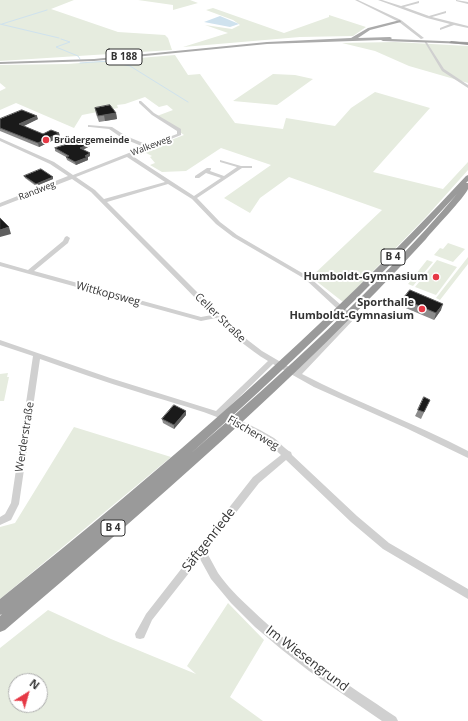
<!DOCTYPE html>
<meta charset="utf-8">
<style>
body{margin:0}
#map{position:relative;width:468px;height:721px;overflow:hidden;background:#fff;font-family:"Open Sans",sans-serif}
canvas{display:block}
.north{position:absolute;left:8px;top:673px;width:40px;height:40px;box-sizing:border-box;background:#fff;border:1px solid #adadad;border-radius:50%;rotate:37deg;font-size:11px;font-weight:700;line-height:16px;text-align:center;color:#333}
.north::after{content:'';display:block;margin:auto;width:14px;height:18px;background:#e63946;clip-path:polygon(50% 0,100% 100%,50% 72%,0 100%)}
</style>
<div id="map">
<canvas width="468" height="721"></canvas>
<div class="north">N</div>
</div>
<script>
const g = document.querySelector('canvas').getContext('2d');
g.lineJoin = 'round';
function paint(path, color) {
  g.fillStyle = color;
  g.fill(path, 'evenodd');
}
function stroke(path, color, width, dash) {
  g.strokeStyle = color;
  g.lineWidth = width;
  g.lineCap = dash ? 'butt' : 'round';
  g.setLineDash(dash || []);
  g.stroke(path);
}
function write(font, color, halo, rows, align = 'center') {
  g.font = font + ' "Open Sans",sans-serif';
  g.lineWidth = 4;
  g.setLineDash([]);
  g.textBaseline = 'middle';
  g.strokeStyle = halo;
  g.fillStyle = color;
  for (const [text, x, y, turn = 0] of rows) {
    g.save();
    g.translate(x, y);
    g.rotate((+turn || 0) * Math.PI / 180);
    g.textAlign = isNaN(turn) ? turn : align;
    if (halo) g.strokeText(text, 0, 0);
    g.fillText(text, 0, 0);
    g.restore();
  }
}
const green = new Path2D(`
 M0 0H74L51 9 118 32 165 35 168 38 172 50 0 61Z
 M138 0H190L198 3 173 10V5Z
 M213 8 284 33 329 17V15L366 27 353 36 300 37 183 47 228 33 205 25 232 29 240 25 233 20 206 10Z
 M395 42 468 46V83L409 66 375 51 342 43Z
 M175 55 188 75 200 74 235 123 283 129 286 118 335 126 351 108 375 92 430 108 373 172 443 189 468 162V170L426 217 343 302 311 277 382 210 289 177 260 198 250 213 224 198 271 165 221 148 186 171 162 172 150 165 155 163 150 157 152 156 146 153 134 156 132 155 184 135 157 116 173 110 167 105 159 107 145 97 125 104 117 105 118 108 82 115 74 128 16 103 0 110V91L6 88 0 83V65L68 64Z
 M273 74 295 75 313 79 277 105 233 101Z
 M448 243 465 249 453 262 434 255 440 248 443 249Z
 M468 257V264L440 300 436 298Z
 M427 260 433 262 413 286 408 284Z
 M437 260 457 267 436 295 415 287Z
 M8 373 7 377H9L4 401H0V374Z
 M74 427 171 457 0 599V527L15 523Z
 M228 603 264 640 230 697 263 721H0V648L48 610 111 639 196 674 187 666ZM16 681H40V705H16Z`);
const water = new Path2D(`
 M220 16 239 24 230 27 204 22Z`);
const stream = new Path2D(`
 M0 24 59 38
 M2 24 47 10
 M61 39 70 42 56 47 78 56 80 59
 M80 63 109 61 130 66 188 102`);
const minor = new Path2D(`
 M355 0H358L401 20 424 38 421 39 399 22Z
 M378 0H382L401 6 419 1V3L404 7 429 16 446 11V13L432 17 468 26V28L454 25 440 30V28L450 24 427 18Z
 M456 0 468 2V4L456 1Z
 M424 41H426L444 69 468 85V88L442 71Z
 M139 101H141L154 113 181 129V135L131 155 194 196 221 178 206 173 199 178H195V176L207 168H211V169L210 171 224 176 237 167 220 162V160L241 166H252V168H242L197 198 220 222 237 235 309 277 349 312 356 317 302 374C356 402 414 423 468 451V458L406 428 314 387 273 364 223 413C241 420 257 428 274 438 280 442 284 449 291 452L292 455 357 516 389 543 468 589V599L383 549 351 522 286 460 259 483 206 551C210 558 214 566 218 573 227 586 239 598 251 609 294 651 346 683 396 717L398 721H382L309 671 281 649 255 627 231 603 211 579 200 559 152 620 144 638 140 639 136 638 135 634 146 614 253 477 281 455C243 418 187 408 138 392 105 382 72 370 40 359L19 504 11 520 0 525V517L5 514 11 503 33 356 0 345V340L110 378 216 411 268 361C248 349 232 335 216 318L201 321 0 266V262L28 270 63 241 65 237 67 236 70 238 68 243 34 271 201 317 212 315 91 192 72 179 0 207V203L68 176 50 164 0 141V138L54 162 73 175 144 147 122 138 109 129 90 127H88V125L112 127 126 136 148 145 177 134V131L152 115 139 103ZM127 157 165 182 104 199 95 190 76 177ZM168 184 192 199 216 224 233 237 305 279 345 316 349 318 296 371 262 351 236 331 107 202Z`);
const major = new Path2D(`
 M400 20 401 22 370 30 358 38 390 37 392 38 391 39 468 42V44L383 41 381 40 267 44 94 61 0 64V62L94 59 267 42 351 38 368 28Z`);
const highway = new Path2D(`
 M451 41 468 43V45L449 43Z
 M468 175V181L466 183H468C468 185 468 187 468 189 465 197 433 230 426 239 297 380 150 506 5 630L0 632V616L2 614 0 615V599C164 468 323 330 466 176ZM457 194C376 289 283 373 189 455 282 372 373 286 457 194Z`);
const wall = new Path2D(`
 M95 108 116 113 117 119 99 122 96 114Z
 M0 119H38L23 126 43 134 59 133 60 137 39 147 0 131Z
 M91 140V143L90 146 83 150 90 153V156L88 157V160L76 165 67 160 66 157 55 151V148Z
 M24 176 53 177V179L36 186 25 178Z
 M403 299 441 310 434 320 401 306Z
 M430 400 421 419 415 416 418 410Z
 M186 415 174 429 163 423 162 419Z`);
const shadedWall = new Path2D(`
 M116 113 117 119 105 121 104 115Z
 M37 116 38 119 20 128 19 124Z
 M59 133 60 137 39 147 38 143Z
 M91 140V143L90 146 80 151V148Z
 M90 153V156L88 157V160L76 165 75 162Z
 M53 177V179L36 186V184Z
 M9 227 11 234 0 237V230Z
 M443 304 441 310 434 320 436 313Z
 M186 411V415L174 429V425Z`);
const building = new Path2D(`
 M110 105 116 113 98 116 95 108Z
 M22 110 37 116 19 124 43 134 51 130 59 133 38 143 0 128V119Z
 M87 138 91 140 90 144 80 148 90 153 85 156 88 157 75 162 66 157 69 156 55 148Z
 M41 169 53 177 36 184 24 176Z
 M0 218 9 227 0 230Z
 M410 290 443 304 436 313 403 299Z
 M424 397 430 400 424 412 418 410Z
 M174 405 186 411 174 425 162 419Z`);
const markers = [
 [46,140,4,"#e63946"],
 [436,277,4,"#e63946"],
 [422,309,4,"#e63946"]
];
const farPoinames = [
 ["Brüdergemeinde",54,140]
];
const farStreetnames = [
 ["Walkeweg",151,146,-21],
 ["Randweg",37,191,-21]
];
const shields = [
 [124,57,36],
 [393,257,24],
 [113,528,24]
];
const shieldNames = [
 ["B 188",124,57],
 ["B 4",393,257],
 ["B 4",113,528]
];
const poiNames = [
 ["Humboldt-Gymnasium",428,277],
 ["Sporthalle",414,303],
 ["Humboldt-Gymnasium",414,316]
];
const streetNames = [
 ["Wittkopsweg",108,294,15],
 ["Celler Straße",220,318,44],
 ["Fischerweg",253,433,30],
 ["Werderstraße",25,437,-81]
];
const nearStreetnames = [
 ["Säftgenriede",209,540,-52],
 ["Im Wiesengrund",307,659,37]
];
paint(green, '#e6ecdf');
paint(water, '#cfe2ee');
stroke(stream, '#cfe2ee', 1);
paint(minor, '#d0d0d0');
paint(major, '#ababab');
paint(highway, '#9a9a9a');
paint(wall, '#8c8c8c');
paint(shadedWall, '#5f5f5f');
paint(building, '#1a1a1a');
stroke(building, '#5f5f5f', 1);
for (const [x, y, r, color] of markers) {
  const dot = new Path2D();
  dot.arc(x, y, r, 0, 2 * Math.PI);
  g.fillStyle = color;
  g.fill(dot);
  stroke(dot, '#fff', 1.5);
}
write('bold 9px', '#333', '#fff', farPoinames, 'left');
write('9px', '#333', '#fff', farStreetnames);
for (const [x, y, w] of shields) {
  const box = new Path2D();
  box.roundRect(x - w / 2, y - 8, w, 16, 3);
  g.fillStyle = '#fff';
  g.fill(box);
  stroke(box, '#333', 1);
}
write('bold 10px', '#333', null, shieldNames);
write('bold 11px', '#333', '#fff', poiNames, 'right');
write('11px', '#333', '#fff', streetNames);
write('13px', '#333', '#fff', nearStreetnames);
</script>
